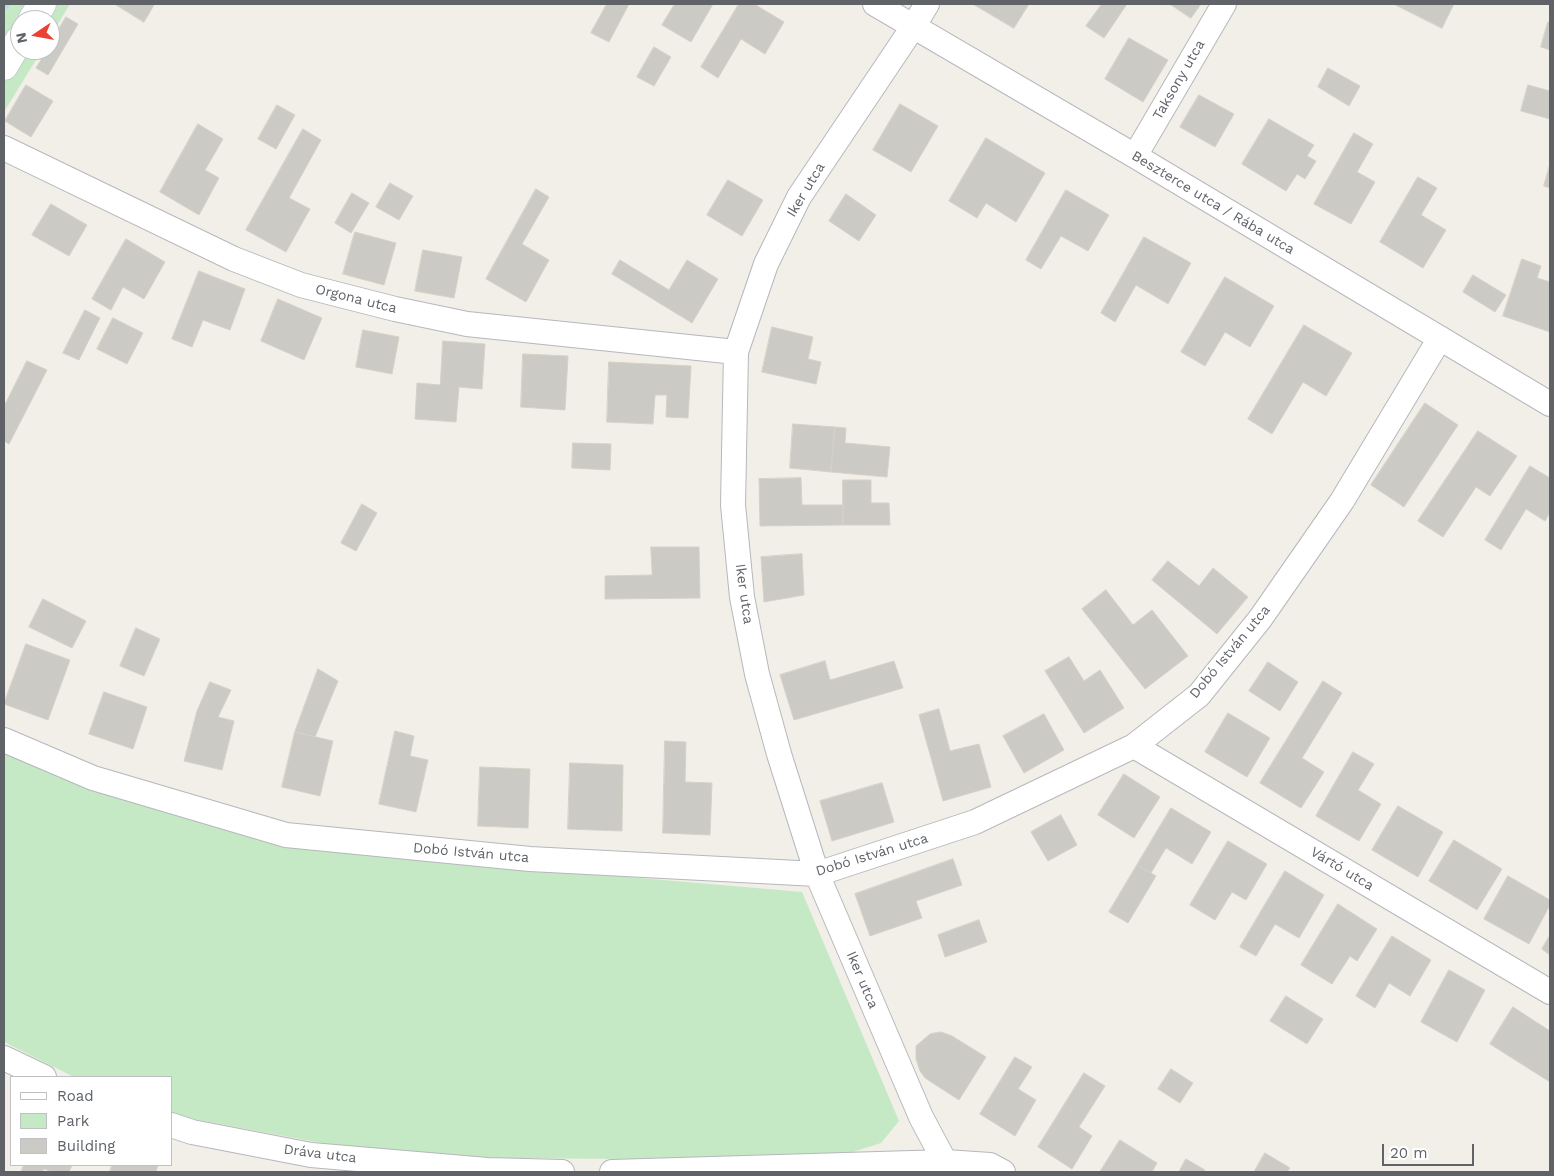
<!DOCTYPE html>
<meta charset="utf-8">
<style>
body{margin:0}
#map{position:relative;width:1554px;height:1176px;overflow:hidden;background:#f1efe8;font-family:"Work Sans",sans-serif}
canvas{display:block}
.frame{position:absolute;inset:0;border:5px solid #5f6368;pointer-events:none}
.legend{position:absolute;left:10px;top:1076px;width:162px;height:90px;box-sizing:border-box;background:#fff;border:1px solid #bfc1c3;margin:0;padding:6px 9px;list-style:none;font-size:15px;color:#5f6368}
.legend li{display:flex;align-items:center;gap:10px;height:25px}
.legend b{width:25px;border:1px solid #bfc1c3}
.north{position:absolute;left:10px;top:10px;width:50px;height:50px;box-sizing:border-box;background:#fff;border:1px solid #bfc1c3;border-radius:50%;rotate:258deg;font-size:14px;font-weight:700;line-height:20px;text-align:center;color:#5f6368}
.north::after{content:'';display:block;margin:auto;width:18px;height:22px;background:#ea4335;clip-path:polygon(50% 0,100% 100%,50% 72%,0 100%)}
.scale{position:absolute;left:1382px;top:1144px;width:92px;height:22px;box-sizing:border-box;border:2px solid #5f6368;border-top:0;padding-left:6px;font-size:15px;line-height:18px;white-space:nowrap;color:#5f6368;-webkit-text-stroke:4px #fff;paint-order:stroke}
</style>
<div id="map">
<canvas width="1554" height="1176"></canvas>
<div class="frame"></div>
<ul class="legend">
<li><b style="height:6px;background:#fff"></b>Road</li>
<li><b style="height:14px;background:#c5e8c5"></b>Park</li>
<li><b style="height:14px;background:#cccac5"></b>Building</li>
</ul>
<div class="north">N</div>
<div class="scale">20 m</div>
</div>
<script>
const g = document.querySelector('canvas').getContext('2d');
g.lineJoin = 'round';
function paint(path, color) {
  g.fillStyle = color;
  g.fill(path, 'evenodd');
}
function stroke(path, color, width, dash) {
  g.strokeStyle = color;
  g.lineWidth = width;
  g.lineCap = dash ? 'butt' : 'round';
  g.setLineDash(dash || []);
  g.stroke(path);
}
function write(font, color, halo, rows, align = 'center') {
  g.font = font + ' "Work Sans",sans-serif';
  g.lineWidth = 5;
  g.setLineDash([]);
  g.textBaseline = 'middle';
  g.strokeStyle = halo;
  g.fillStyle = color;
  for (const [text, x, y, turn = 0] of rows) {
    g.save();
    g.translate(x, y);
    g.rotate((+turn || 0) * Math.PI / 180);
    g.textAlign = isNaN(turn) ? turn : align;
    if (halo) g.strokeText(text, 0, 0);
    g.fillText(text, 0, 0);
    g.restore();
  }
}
const green = new Path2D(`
 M4 4H70L50 37V20H20V50H42L4 112Z
 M4 754 91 788 281 847 802 892 899 1121 881 1143 840 1156 765 1160 498 1158 418 1153 332 1145 188 1118 171 1112V1077H74L4 1042Z`);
const stream = new Path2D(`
 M4 5 5 4`);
const building = new Path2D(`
 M115 4H151L154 5 144 22Z
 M607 4H629L609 42 591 33Z
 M675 4H713L691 42 662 25Z
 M739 4H754L784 22 765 54 741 39 718 78 701 67Z
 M973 4H1029L1014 28Z
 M1102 4H1127L1104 38 1086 26Z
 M1170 4H1201L1191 18Z
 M1394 4H1454L1442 28Z
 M66 17 78 24 48 75 36 68 47 50H50V44Z
 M1548 22 1550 23V50L1541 47Z
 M1129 38 1168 60 1143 102 1105 79Z
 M654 47 671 57 654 86 637 77Z
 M1328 68 1360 86 1349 106 1318 87Z
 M26 85 53 101 31 137 5 121Z
 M1528 85 1550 91V119L1521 111Z
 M1199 95 1234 114 1215 147 1180 127Z
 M900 104 938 126 911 172 873 150Z
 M277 105 295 115 276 149 258 139Z
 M1269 119 1314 145 1307 156 1316 161 1305 179 1297 174 1286 191 1242 164Z
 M198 124 223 139 205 170 219 178 199 215 160 192Z
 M303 129 321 140 289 198 310 209 286 252 246 230Z
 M1354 133 1373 144 1357 172 1375 182 1351 224 1314 204Z
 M986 138 1045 173 1016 222 986 203 977 218 949 201Z
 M1550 164V188L1544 186Z
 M1418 177 1437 188 1421 215 1446 230 1423 268 1380 242Z
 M728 180 763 200 742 236 707 215Z
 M390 183 413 196 399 220 376 207Z
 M536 189 549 197 522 244 549 260 526 302 486 279Z
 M1066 190 1109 215 1088 251 1061 236 1041 269 1026 260Z
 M352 193 369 203 351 233 335 223Z
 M846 194 876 215 859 241 829 221Z
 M51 204 87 225 69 256 32 235Z
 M355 232 396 243 384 285 343 274Z
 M1144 237 1191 263 1168 304 1136 285 1115 322 1101 313Z
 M126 239 165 262 144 299 123 287 111 310 92 299Z
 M423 250 462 257 454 298 415 291Z
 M1522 259 1541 266 1537 278 1550 282V332L1503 316Z
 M620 260 669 290 687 260 718 279 692 323 612 274Z
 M199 271 245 289 230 330 203 320 192 347 172 339Z
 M1473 275 1506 295 1495 312 1463 292Z
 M1225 277 1274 306 1250 347 1225 332 1205 366 1181 352Z
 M278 299 322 318 304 360 261 341Z
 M85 310 100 318 79 360 63 353Z
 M113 318 143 333 127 364 97 349Z
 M1304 325 1352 353 1326 396 1303 382 1272 434 1248 419Z
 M772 327 813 337 808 359 821 362 816 384 762 372Z
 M363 330 399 337 392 374 356 367Z
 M443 341 485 344 482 389 459 387 456 422 415 419 417 383 440 385Z
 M523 354 568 356 565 410 521 407Z
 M27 361 47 370 9 444 4 441V407Z
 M609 362 691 366 688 418 666 417 667 395H655L653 424 607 422Z
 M1425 403 1458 425 1404 507 1371 485Z
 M793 424 835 427 831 472 790 468Z
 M835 427 846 428 845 443 890 447 887 477 831 472Z
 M1478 431 1517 456 1490 496 1476 487 1443 537 1418 521Z
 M573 443 611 444 610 470 572 468Z
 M1530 466 1550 478V512L1545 521 1526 509 1501 550 1485 540Z
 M801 478 802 505H843V525L760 526 759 479Z
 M843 480H871V503H889L890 525H843Z
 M362 504 377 513 356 551 341 543Z
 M651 547H699L700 598 605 599V576L652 575Z
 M802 554 804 595 764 602 761 557Z
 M1168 561 1199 586 1213 568 1248 597 1217 634 1152 580Z
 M1106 590 1133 625 1152 610 1188 656 1145 689 1082 609Z
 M43 599 86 621 72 648 29 627Z
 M136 628 160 639 144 676 120 666Z
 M26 644 70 660 48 720 4 704Z
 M1069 657 1084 681 1100 670 1124 708 1084 733 1045 671Z
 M825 661 830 680 894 661 903 688 794 720 780 675Z
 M1268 662 1298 682 1280 711 1249 691Z
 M318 669 338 681 315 737 295 732Z
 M1323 681 1342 693 1302 758 1324 772 1301 808 1260 783Z
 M210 682 231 690 218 717 234 721 222 770 184 761 197 711Z
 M104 692 147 707 133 749 89 734Z
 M939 709 950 751 979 744 991 787 943 801 919 715Z
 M1228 713 1270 738 1247 777 1205 752Z
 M1044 714 1064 750 1024 773 1003 736Z
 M395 731 414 736 410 756 428 760 416 812 379 804Z
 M295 732 333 741 320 796 282 787Z
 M665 741 686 742 685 782 712 783 710 835 663 833Z
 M1353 752 1374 764 1358 790 1381 804 1359 841 1316 816Z
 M570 763 623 765 622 831 568 829Z
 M480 767 530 769 528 828 478 826Z
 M1124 774 1160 797 1134 838 1098 815Z
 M882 783 894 822 832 841 820 801Z
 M1398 806 1443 832 1418 877 1372 850Z
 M1171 808 1211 832 1192 864 1166 848 1151 873 1137 865Z
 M1061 815 1077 845 1048 861 1031 832Z
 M1454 840 1502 869 1477 910 1429 881Z
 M1228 841 1267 864 1246 900 1232 892 1215 920 1190 905Z
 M953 859 962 885 916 901 922 918 870 936 855 894Z
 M1137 865 1156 876 1128 923 1109 912Z
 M1285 871 1324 895 1299 938 1275 924 1256 956 1240 947Z
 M1508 876 1550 900V905L1529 944 1484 919Z
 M1338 904 1377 929 1357 961 1350 956 1332 984 1301 965Z
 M979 920 987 942 945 957 938 935Z
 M1550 935V955L1542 949Z
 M1392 936 1431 960 1410 996 1389 983 1375 1008 1356 996Z
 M1449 970 1485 990 1457 1042 1421 1022Z
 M1286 996 1323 1019 1307 1044 1270 1021Z
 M1513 1007 1550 1031V1082L1490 1044Z
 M941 1032 952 1036 986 1057 959 1100 925 1078 920 1071 916 1059V1046L930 1034Z
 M1015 1057 1032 1067 1018 1089 1036 1100 1015 1136 980 1114Z
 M1171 1069 1193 1083 1180 1103 1158 1089Z
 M1084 1073 1105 1086 1079 1127 1092 1136 1072 1169 1038 1147Z
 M1120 1140 1157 1163 1152 1172H1100Z
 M1265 1153 1290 1168 1287 1172H1254Z
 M1186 1159 1205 1170 1204 1172H1179Z
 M24 1165H72L69 1172H53L44 1169 42 1172H21Z
 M112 1165H158L156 1172H110Z`);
const minor = new Path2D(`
 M875 4 1135 156 1550 404
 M927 4 913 27 799 197 766 264 736 352 733 505 742 597 757 674 779 754 817 874 921 1117 945 1162 947 1172
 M4 148 234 259 301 285 395 309 467 324 736 352
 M1135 156 1224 4
 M4 740 93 778 286 835 530 859 817 874 975 822 1134 746 1199 695 1260 619 1342 501 1440 338
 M1134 746 1550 992
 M4 1058 44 1077
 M171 1125 192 1132 311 1155 487 1170 562 1172
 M612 1172 945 1162 990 1165 1003 1172`);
const tertiary = new Path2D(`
 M32 20 42 4
 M4 66 20 39`);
const streetNames = [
 ["Taksony utca",1179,80,-60],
 ["Iker utca",806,190,-59],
 ["Beszterce utca / Rába utca",1213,203,31],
 ["Orgona utca",356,299,14],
 ["Iker utca",744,594,82],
 ["Dobó István utca",1230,652,-50],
 ["Dobó István utca",471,853,5],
 ["Dobó István utca",872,855,-17],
 ["Vártó utca",1342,869,31],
 ["Iker utca",862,980,67],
 ["Dráva utca",320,1154,7]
];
paint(green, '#c5e8c5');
stroke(stream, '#aadaff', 9);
paint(building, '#cccac5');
stroke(building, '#d6d1c6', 1);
stroke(minor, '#b5b8bc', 26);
stroke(tertiary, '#b5b8bc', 29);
stroke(minor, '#fff', 24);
stroke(tertiary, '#fff', 28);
write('14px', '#5f6368', '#fff', streetNames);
</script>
